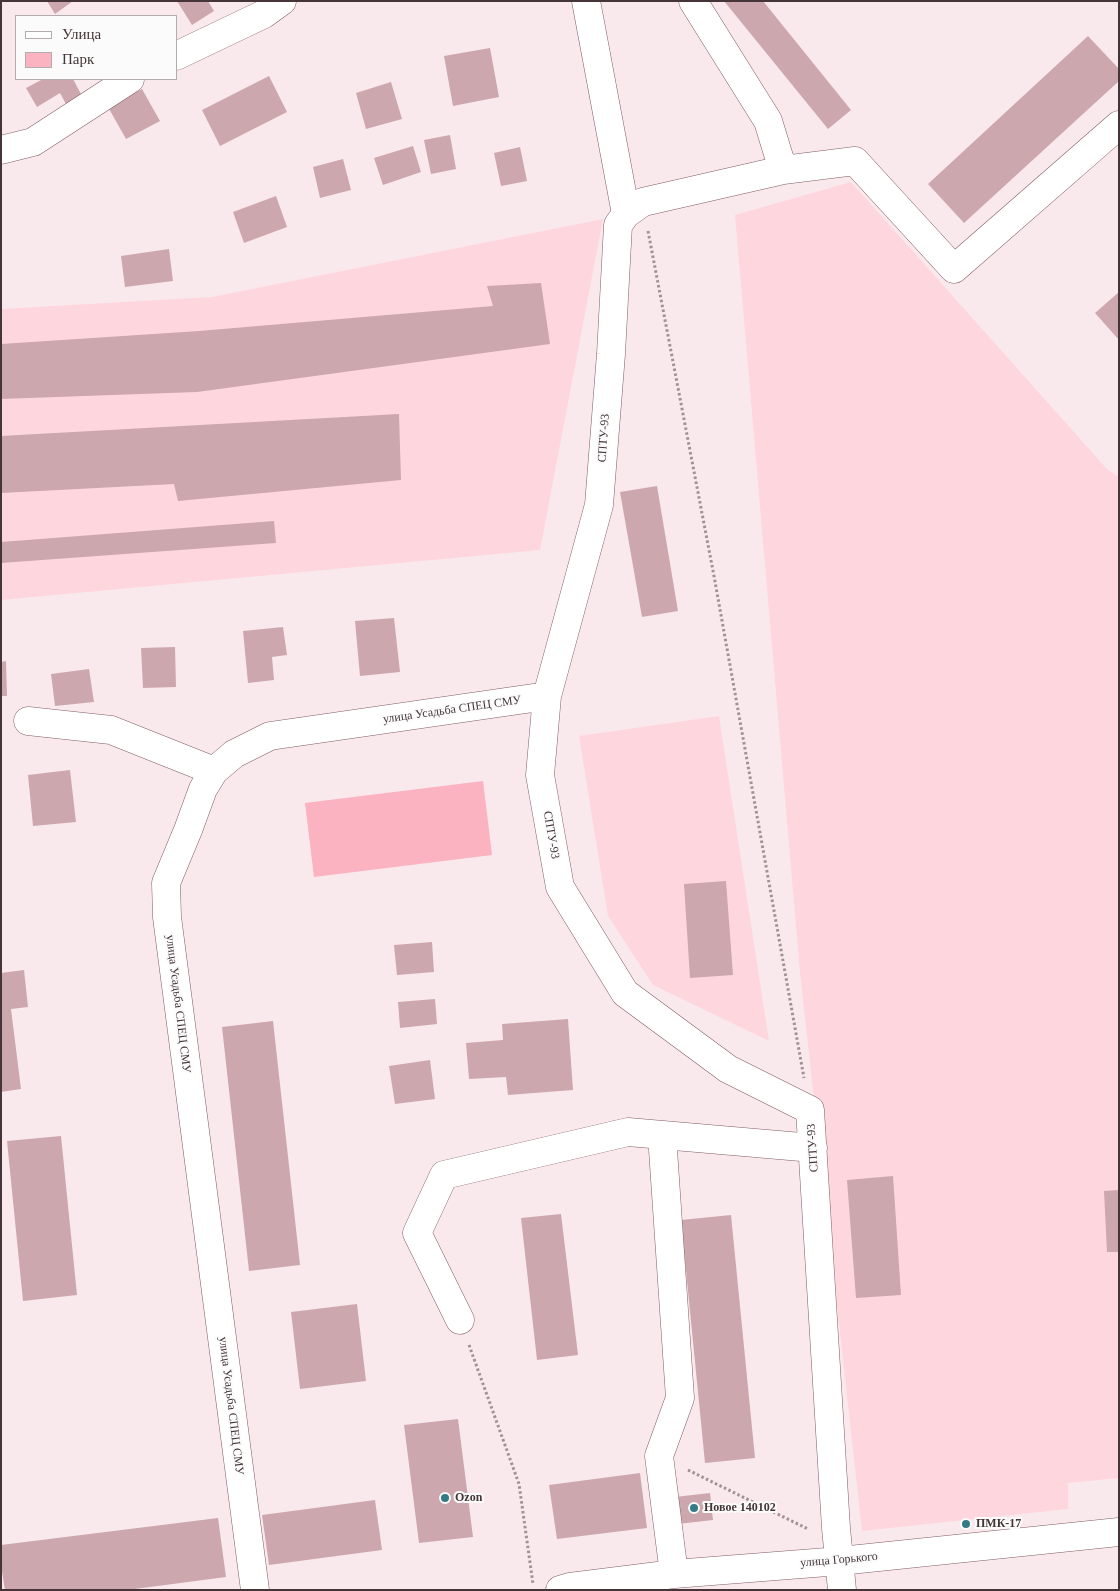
<!DOCTYPE html>
<meta charset="utf-8">
<style>
body{margin:0}
#map{position:relative;width:1120px;height:1591px;overflow:hidden;background:#fae9ec;font-family:"Times New Roman",serif}
canvas{display:block}
.frame{position:absolute;inset:0;border:2px solid #453538;pointer-events:none}
.legend{position:absolute;left:15px;top:15px;width:162px;height:65px;box-sizing:border-box;background:#fbfbfb;border:1px solid #b2acad;margin:0;padding:6px 9px;list-style:none;font-size:15px;color:#453538}
.legend li{display:flex;align-items:center;gap:10px;height:25px}
.legend b{width:25px;border:1px solid #b2acad}
</style>
<div id="map">
<canvas width="1120" height="1591"></canvas>
<div class="frame"></div>
<ul class="legend">
<li><b style="height:6px;background:#fff"></b>Улица</li>
<li><b style="height:14px;background:#fbb2c1"></b>Парк</li>
</ul>
</div>
<script>
const g = document.querySelector('canvas').getContext('2d');
g.lineJoin = 'round';
function paint(path, color) {
  g.fillStyle = color;
  g.fill(path, 'evenodd');
}
function stroke(path, color, width, dash) {
  g.strokeStyle = color;
  g.lineWidth = width;
  g.lineCap = dash ? 'butt' : 'round';
  g.setLineDash(dash || []);
  g.stroke(path);
}
function write(font, color, halo, rows, align = 'center') {
  g.font = font + ' "Times New Roman",serif';
  g.lineWidth = 4;
  g.setLineDash([]);
  g.textBaseline = 'middle';
  g.strokeStyle = halo;
  g.fillStyle = color;
  for (const [text, x, y, turn = 0] of rows) {
    g.save();
    g.translate(x, y);
    g.rotate((+turn || 0) * Math.PI / 180);
    g.textAlign = isNaN(turn) ? turn : align;
    if (halo) g.strokeText(text, 0, 0);
    g.fillText(text, 0, 0);
    g.restore();
  }
}
const built = new Path2D(`
 M851 182 1107 469 1119 477V1478L1068 1483V1509L862 1531 800 973 735 215Z
 M603 219 540 550 1 600V309L212 297Z
 M719 716 769 1041 653 985 608 916 579 736Z`);
const green = new Path2D(`
 M483 781 492 855 314 877 305 803Z`);
const building = new Path2D(`
 M47 1H73L55 14Z
 M177 1H208L214 11 192 25Z
 M724 1H763L851 110 828 129Z
 M1088 36 1119 69V81L964 223 928 184Z
 M490 48 499 97 453 106 444 56Z
 M269 76 287 112 220 146 202 110Z
 M43 79H73L82 96 66 104 60 93 37 107 26 88Z
 M391 82 402 119 366 129 356 93Z
 M142 89 160 121 126 139 108 107Z
 M450 135 456 169 431 174 424 140Z
 M413 146 421 172 383 185 374 158Z
 M520 147 527 181 501 186 494 153Z
 M343 159 351 190 320 198 313 167Z
 M276 196 287 227 244 243 233 212Z
 M169 249 173 281 125 287 121 256Z
 M541 283 550 344 197 392 1 399V344L199 331 493 306 487 286Z
 M1119 292V340L1095 313Z
 M399 414 401 480 178 501 174 484 1 493V436Z
 M657 486 678 611 642 617 620 492Z
 M274 521 276 543 1 563V542Z
 M394 618 400 672 360 676 355 621Z
 M283 627 287 655 272 657 274 680 248 683 243 631Z
 M175 647 176 687 143 688 141 648Z
 M6 661 7 696H1V662Z
 M89 669 94 702 55 706 51 674Z
 M70 770 76 822 33 826 28 775Z
 M726 881 733 975 690 978 684 884Z
 M432 942 434 972 397 975 394 945Z
 M24 970 28 1007 11 1009 21 1089 1 1092V973Z
 M435 999 437 1024 400 1028 398 1002Z
 M568 1019 573 1090 508 1095 506 1077 469 1079 466 1043 503 1040 502 1024Z
 M273 1021 300 1265 249 1271 222 1027Z
 M430 1060 435 1099 395 1104 389 1066Z
 M61 1136 77 1295 23 1301 7 1141Z
 M893 1176 901 1295 856 1298 847 1180Z
 M1119 1190V1252H1107L1104 1191Z
 M561 1214 578 1355 537 1360 521 1218Z
 M731 1215 755 1458 705 1463 681 1220Z
 M357 1304 366 1381 300 1389 291 1312Z
 M458 1419 473 1537 419 1543 404 1425Z
 M640 1473 647 1528 557 1539 549 1485Z
 M710 1493 713 1520 678 1524 675 1497Z
 M375 1500 382 1550 269 1565 262 1515Z
 M218 1518 226 1577 127 1590H5L1 1565V1545Z`);
const path = new Path2D(`
 M648 231 714 576 804 1078
 M469 1345 519 1484 533 1584
 M688 1470 808 1529`);
const minor = new Path2D(`
 M586 1 626 214 618 225 611 354 599 505 547 696 540 775 560 887 625 993 728 1069 810 1110 836 1528 842 1590
 M176 56 264 14 282 1
 M1 150 33 142 130 79
 M783 170 855 161 954 269 1119 125
 M626 214 643 202 783 170 768 121 693 1
 M28 721 111 730 214 771
 M662 1135 680 1398 659 1456 674 1574
 M460 1320 417 1233 444 1175 628 1132 813 1148
 M255 1590 167 917 166 883 188 830 203 789 214 771 234 754 270 736 547 696
 M560 1590 570 1587 674 1574 840 1561 1119 1532`);
const markers = [
 [445,1498,5,"#347c85"],
 [694,1508,5,"#347c85"],
 [966,1524,5,"#347c85"]
];
const streetNames = [
 ["СПТУ-93",604,438,-86],
 ["улица Усадьба СПЕЦ СМУ",452,710,-8],
 ["СПТУ-93",551,835,80],
 ["улица Усадьба СПЕЦ СМУ",178,1004,83],
 ["СПТУ-93",813,1148,-94],
 ["улица Усадьба СПЕЦ СМУ",231,1406,83],
 ["улица Горького",839,1560,-5]
];
const poiNames = [
 ["Ozon",455,1498],
 ["Новое 140102",704,1508],
 ["ПМК-17",976,1524]
];
paint(built, '#fed7de');
paint(green, '#fbb2c1');
paint(building, '#cda7ae');
stroke(minor, '#805e65', 29);
stroke(path, '#a19194', 3, [2.5, 2.5]);
stroke(minor, '#fff', 28);
for (const [x, y, r, color] of markers) {
  const dot = new Path2D();
  dot.arc(x, y, r, 0, 2 * Math.PI);
  g.fillStyle = color;
  g.fill(dot);
  stroke(dot, '#fbfbfb', 2);
}
write('12px', '#453538', '#fbfbfb', streetNames);
write('bold 12px', '#453538', '#fbfbfb', poiNames, 'left');
</script>
